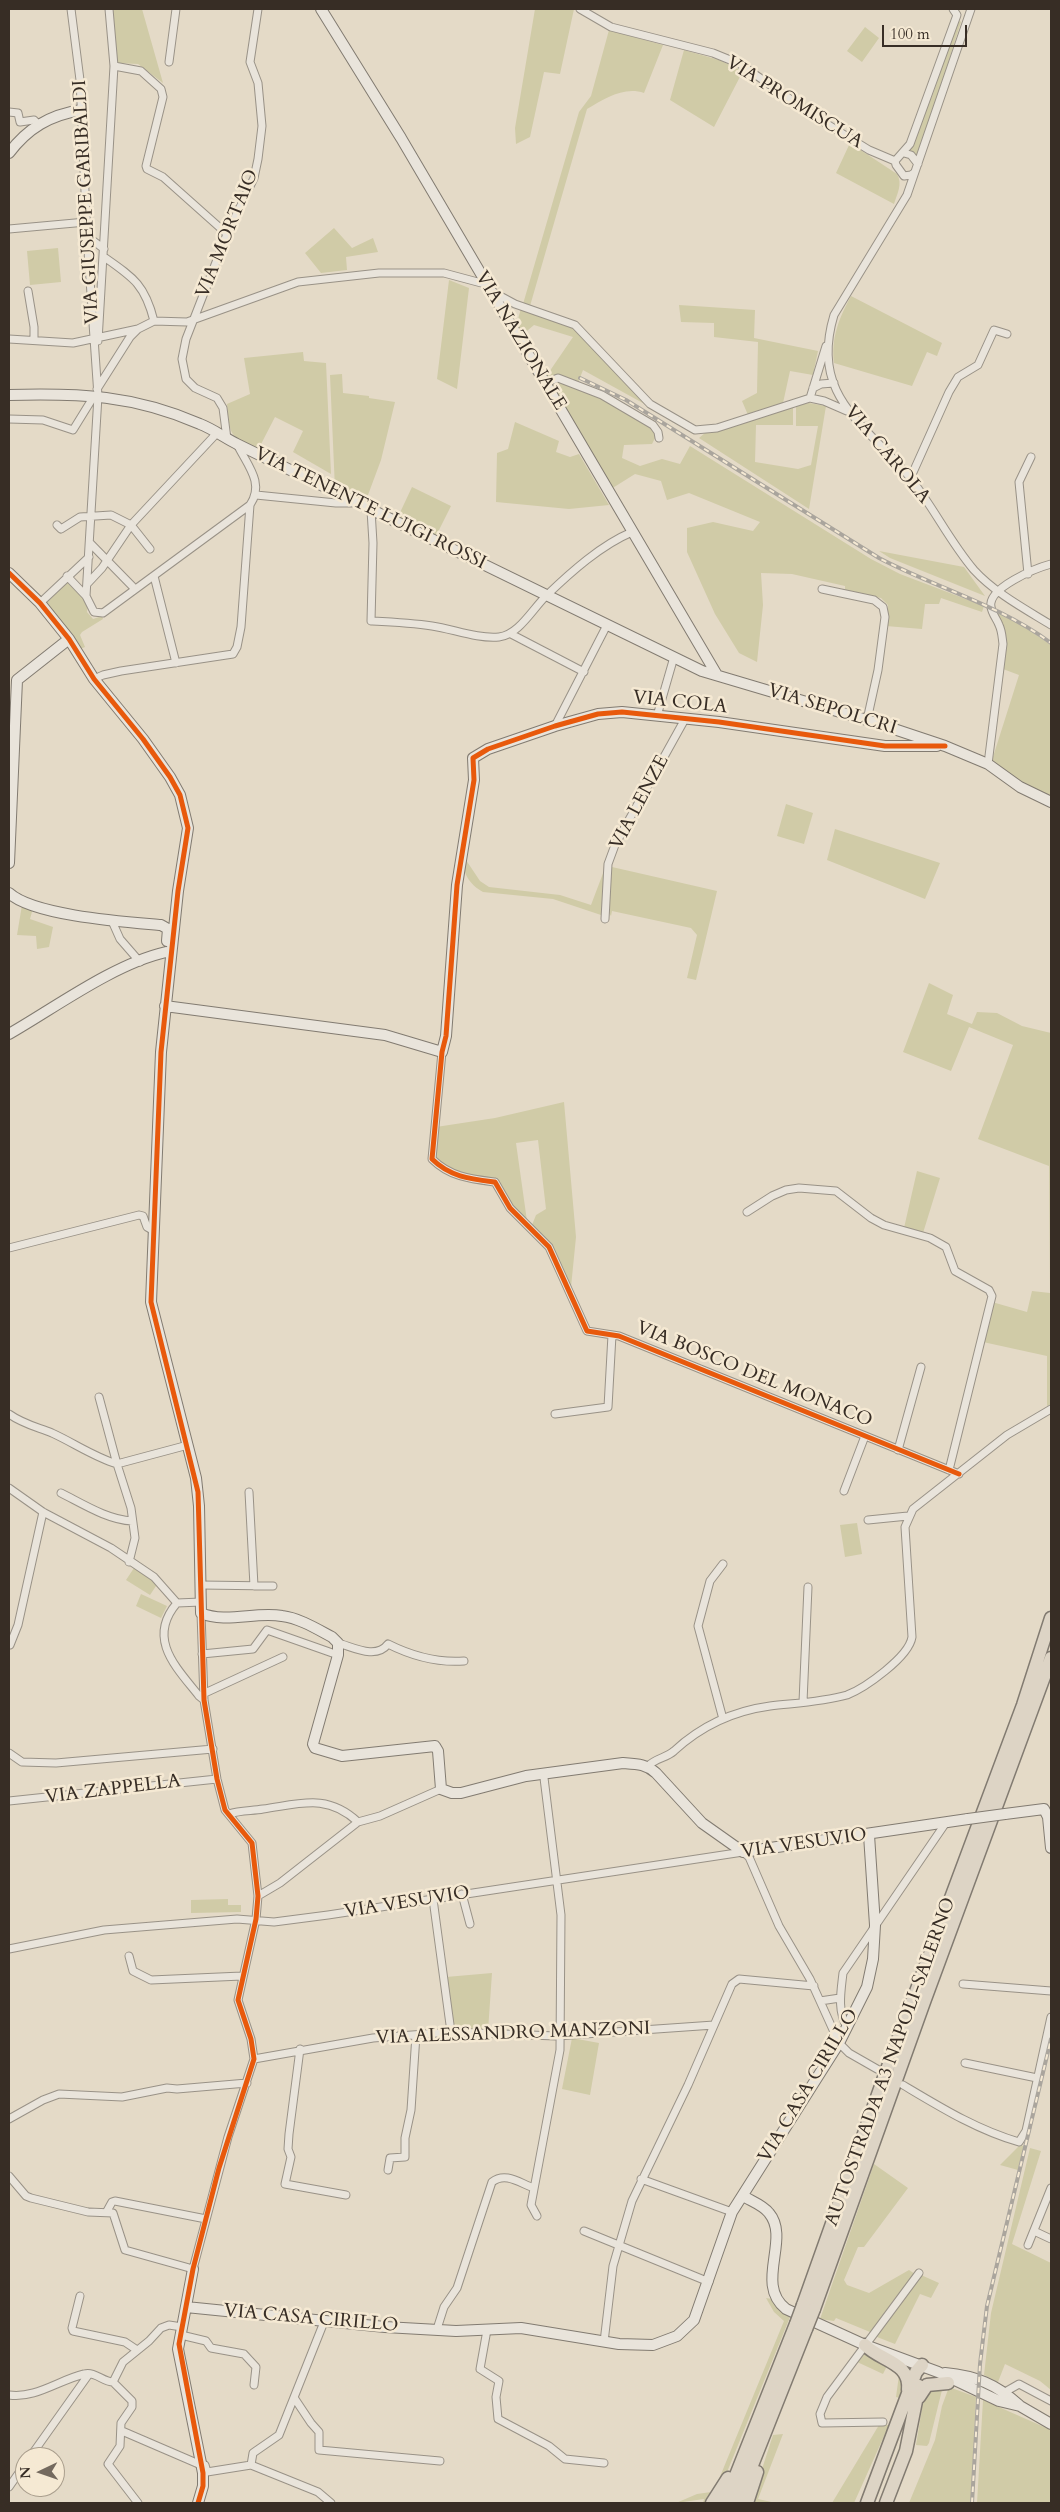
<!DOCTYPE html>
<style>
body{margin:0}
#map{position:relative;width:1060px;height:2512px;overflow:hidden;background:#e4dac7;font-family:Cardo,serif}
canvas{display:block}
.frame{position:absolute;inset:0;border:10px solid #372d25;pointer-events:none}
.north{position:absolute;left:15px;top:2447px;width:50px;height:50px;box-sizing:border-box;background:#f5e9d3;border:1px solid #a99e8d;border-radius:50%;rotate:267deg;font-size:14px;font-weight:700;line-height:20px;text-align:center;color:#372d25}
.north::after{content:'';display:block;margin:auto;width:18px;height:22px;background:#746a5e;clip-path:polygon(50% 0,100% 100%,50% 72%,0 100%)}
.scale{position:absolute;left:882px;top:25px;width:85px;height:22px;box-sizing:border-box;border:2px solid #372d25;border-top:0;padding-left:6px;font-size:15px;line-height:18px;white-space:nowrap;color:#372d25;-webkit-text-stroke:4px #f5e9d3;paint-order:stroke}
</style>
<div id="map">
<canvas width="1060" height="2512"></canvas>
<div class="frame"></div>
<div class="north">N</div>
<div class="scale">100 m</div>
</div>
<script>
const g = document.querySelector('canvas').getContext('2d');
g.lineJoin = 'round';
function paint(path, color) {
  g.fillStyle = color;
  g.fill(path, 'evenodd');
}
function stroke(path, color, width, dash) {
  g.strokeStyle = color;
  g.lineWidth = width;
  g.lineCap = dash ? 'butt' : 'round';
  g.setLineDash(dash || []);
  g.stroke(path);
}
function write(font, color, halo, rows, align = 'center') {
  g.font = font + ' Cardo,serif';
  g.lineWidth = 5;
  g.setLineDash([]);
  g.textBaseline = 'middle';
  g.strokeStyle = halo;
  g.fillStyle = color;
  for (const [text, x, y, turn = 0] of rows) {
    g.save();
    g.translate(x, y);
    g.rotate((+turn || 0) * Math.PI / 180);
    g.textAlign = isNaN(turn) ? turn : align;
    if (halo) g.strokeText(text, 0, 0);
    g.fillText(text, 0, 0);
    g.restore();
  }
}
const green = new Path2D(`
 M115 9H142L163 83 138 64 117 63 113 11Z
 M535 9H574L560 74 544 72 530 137 516 144 515 128Z
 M960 21 961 22 918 157 908 152 933 94 957 22Z
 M865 27 879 38 862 62 847 51Z
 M609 30 663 45 644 93C624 86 604 99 587 109L530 306 523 304 579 112 591 96Z
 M684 50 719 60 743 71 714 127 670 100Z
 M850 143 897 174C903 184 897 194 894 204L836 173Z
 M334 228 352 248 373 238 378 252 346 257 347 270 321 273 305 253Z
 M58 248 61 282 30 285 27 251Z
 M449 280 469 288 457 389 437 379Z
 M851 296 942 343 937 356 927 352 912 386 834 363C831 338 839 318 851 296Z
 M679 305 755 310 754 338 818 351 813 375 790 371 783 403 748 415 742 401 757 393 758 342 714 337V323L681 322Z
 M521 308 575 326 650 407 583 370 578 383 557 375 545 378 573 337 534 325 521 336 516 327Z
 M303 352 304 361 326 363 331 474 293 452 303 431 275 417 258 450C229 436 230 436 227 404L250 394 244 358Z
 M342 374 343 393 369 396V398L395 402 381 460 365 503 335 489 330 375Z
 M554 381C590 385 624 411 654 429L657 434 652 444 624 445 622 458 640 466 662 459 680 464 690 446 871 559 900 574 984 606 982 612 941 598 939 604H925L922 629 886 626 888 605 881 598 845 591V586L792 574 761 573 763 605 757 662 739 653 715 614 687 552V528L713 522 753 531 760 522 689 493 667 500 661 481 635 474 611 489 550 386Z
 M809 403 826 406 809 509 699 438 705 433 793 405V425H756L755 462 798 469 811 465 818 426H796V405Z
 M515 422 559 441 556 452 570 457 579 454 609 505 569 509 496 502 497 453 508 449Z
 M412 487 451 506 435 538 397 519Z
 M879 551 964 567 985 596 890 558Z
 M68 581 88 603 87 612 93 619 102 616 103 619 82 632 80 635 85 647 80 649 45 602Z
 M996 611 1008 616 1051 645V798L1025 785 992 760 1019 675 1003 669 1004 629Z
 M786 804 813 813 804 844 777 836Z
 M835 829 940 863 925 899 827 860Z
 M464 857 480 881 489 887 560 895 591 905 605 868 601 915 553 899 483 892C470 885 461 872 464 857Z
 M612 867 717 891 696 980 687 978 697 935 691 928 612 911 611 916 608 911Z
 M22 905 33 908 30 919 53 927 49 947 37 949 36 936 17 935Z
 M929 983 953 995 947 1014 972 1024 977 1012 997 1013 1022 1026 1051 1033V1404L1047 1406V1356L983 1342 992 1302 1027 1312 1032 1291 1050 1293 1049 1166 978 1139 1013 1045 969 1027 951 1071 903 1052Z
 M564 1102 576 1237 571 1287 549 1244 532 1225 536 1215 546 1209 538 1140 516 1143 527 1221 512 1207 496 1181C480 1178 443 1175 436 1158 432 1149 435 1136 436 1127L495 1118Z
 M917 1171 940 1178 923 1233 904 1228Z
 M857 1523 862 1554 845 1557 840 1525Z
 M134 1568 158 1583 150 1595 126 1580Z
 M141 1594 167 1606 161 1618 136 1606Z
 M228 1899V1905H241V1912L191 1913V1900Z
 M492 1973 488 2031 453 2030 446 1977Z
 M572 2038 599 2043 590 2095 562 2089Z
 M1020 2145 1024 2146 1018 2170 1000 2165Z
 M1030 2148 1041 2151 1012 2244 1051 2263V2390L1040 2381 1005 2364 998 2382 984 2375 991 2313Z
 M874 2164 908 2188 864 2247H858L844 2280 847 2285 869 2293 909 2270 915 2274 870 2332 836 2318 834 2321 820 2319Z
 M921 2275 939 2283 931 2298 920 2294 895 2344 877 2337 876 2335Z
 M766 2298 772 2299 776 2307 790 2317 723 2482 708 2503H703L704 2499 676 2503 697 2494 711 2492 719 2479 784 2321 774 2312Z
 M866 2352 899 2368 904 2386 900 2398 896 2397 899 2375 887 2366 883 2374 855 2361 862 2353Z
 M940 2386 942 2390 929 2443 927 2446 916 2445 925 2390Z
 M949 2387 976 2397 971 2503H909L935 2440 942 2406Z
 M983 2400 1051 2430V2503H977Z
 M879 2425H889L854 2503H832Z
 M783 2434 758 2499 776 2503H751L773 2435Z`);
const street = new Path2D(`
 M71 9 80 80 87 236 98 396 86 596
 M580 9 611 27 713 53 740 64 822 121 869 150 895 161
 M971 9 907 195 834 315C809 398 867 424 911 479 934 508 950 542 974 570 995 593 1025 609 1051 625
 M169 62 176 9
 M114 66 141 71 161 89 163 97 146 166 147 169 163 177 227 234
 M9 112 18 113 20 122 34 120 38 124
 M904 153 911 155 918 164
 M895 161 910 144 957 15 953 9
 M895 161 896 165 904 176 911 175 914 173
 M9 229 86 222
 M87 236 104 249
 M104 257C134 278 145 285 154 321
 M28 291 34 327V339
 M491 291 515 304 575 325 650 404 695 430 717 428 810 398 824 401 847 411
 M9 339 73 343 138 329
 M98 341 114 66 109 9
 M545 383 558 378 602 395 653 425 658 432 659 438
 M813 388 821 384 834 383
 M97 389 130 337 138 329 154 321 187 322 298 282 379 273H444L485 284
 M810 398 826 346
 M9 419 43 420 73 430 94 396
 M227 439 223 408 217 398 195 388 186 379 182 359 186 339 227 234 254 178 258 159 262 126 258 83 250 62 258 9
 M910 479 949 392 958 377 978 365 994 330 1007 334
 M256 495 336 503H356
 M371 510 373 543 371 621C391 622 412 623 432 626 453 629 477 639 499 637 519 635 533 608 547 595 571 572 601 545 632 532
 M57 525 61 529 80 517 111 515 131 525 150 549
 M90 543 135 589
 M1028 574 1019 482 1031 457
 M67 576 86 596 94 612 103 613 250 505C265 483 247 465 237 444
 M154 576 176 663
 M88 583 102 568 131 525 217 433
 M822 589 874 600 883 607 885 617 878 670 867 720
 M40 603 89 557
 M511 634 584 672
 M94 679 103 675 121 671 233 654 237 647 241 627 250 505
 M657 716 674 657
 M555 726 607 625
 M988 764 1003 644C1002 637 1002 631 999 625 997 619 992 614 991 607 987 588 1036 568 1051 564
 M605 919 608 864 615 845 685 719
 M112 921 120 939 140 962
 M442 1052 432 1159C450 1177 471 1179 495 1182L510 1208 549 1247 587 1331 619 1336 959 1474
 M747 1212 772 1196 786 1190 799 1188 836 1191 871 1218 884 1225 930 1238 946 1247 955 1271 989 1290 992 1296 949 1470
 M9 1248 139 1215 143 1216 147 1227 154 1231
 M99 1397 117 1464
 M9 1414C23 1424 37 1427 52 1433 74 1443 94 1457 117 1464
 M555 1414 608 1407 612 1335
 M898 1450 921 1367
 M9 1488 43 1512 111 1548 154 1577 177 1603
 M844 1491 865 1436
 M249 1492 254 1586
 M61 1493C83 1504 108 1520 132 1521
 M868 1520 908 1516
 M129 1562 135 1538 131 1508 117 1464 188 1445
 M723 1564 710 1581 698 1626 723 1719
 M201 1585 273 1586
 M201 1602 177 1603C146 1639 177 1668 199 1696L204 1700
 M338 1643C353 1647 376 1660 388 1644 412 1656 437 1663 464 1661
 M10 1645 18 1625 43 1512
 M202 1654 253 1649 267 1630 338 1655
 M205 1693 283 1657
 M803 1702 808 1587
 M9 1753 22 1762 56 1763 213 1749
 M648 1766C656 1758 666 1758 674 1751 701 1726 733 1711 770 1706 796 1703 822 1702 847 1695 865 1688 909 1657 912 1637L905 1527 913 1509 1007 1435 1051 1409
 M9 1801 217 1779
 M229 1814C240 1810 252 1811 263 1809 300 1804 327 1793 358 1822
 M462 1894 470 1924
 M258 1896 280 1883 358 1822 380 1816 441 1789
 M433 1899 451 2032
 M9 1949 104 1930 237 1919 274 1922 328 1915 743 1852 749 1857 779 1926 810 1979 839 2043 849 2053 877 2069
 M129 1956 133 1971 151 1980 242 1976
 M963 1984 1051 1991
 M820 2001 840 1998
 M847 2027C837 2011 841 1991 843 1973L945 1824
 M300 2049 289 2134 288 2149 291 2157 285 2184 346 2195
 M254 2059 373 2038 451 2032 556 2036 714 2025
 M965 2063 1037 2078
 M903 2085C940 2107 977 2130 1019 2142L1026 2131 1051 2017
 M9 2119 43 2100 59 2094 122 2097 167 2088 177 2089 247 2083
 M388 2170 390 2158 405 2157V2138L411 2110 416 2035
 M9 2176 26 2196 31 2198 88 2212 113 2213 125 2250 193 2269 228 2137 254 2059 251 2039 238 2000 256 1919 258 1896 252 1843 225 1810 217 1779 204 1700 201 1613
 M641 2179 732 2212
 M107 2211 112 2202 115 2201 206 2219
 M537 2216 531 2205 560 2050 561 1915 544 1778
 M584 2231 709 2282
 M1034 2231 1051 2239
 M1028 2245 1051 2188
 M80 2296 72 2328 73 2331 125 2342 137 2350
 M437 2329 444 2307 457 2288 492 2182C506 2171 521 2184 534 2188
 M487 2330 480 2369 499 2381 496 2397 498 2419 549 2446 565 2459 604 2463
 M181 2335 206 2341 211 2348 244 2354 256 2367 254 2385
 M604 2342 613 2266 632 2201 688 2085 732 1984 739 1979 814 1986
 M113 2382 132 2401V2407L121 2423 120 2446 108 2464 138 2503
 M113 2382 123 2362 149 2341 161 2328 169 2325 182 2327
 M1005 2392 1019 2384 1051 2401
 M9 2395C35 2399 59 2380 84 2374 95 2371 103 2382 113 2382
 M295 2399 311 2423 319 2432V2450L440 2461
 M883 2422 822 2423 820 2414 827 2397 919 2273
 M122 2431 201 2465
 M30 2457 89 2374
 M205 2465 207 2472 251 2465 318 2492 331 2503
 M251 2465 253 2453 279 2435 324 2322
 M9 2487 25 2464`);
const secondary = new Path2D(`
 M321 9 401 138 717 675
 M9 153C28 128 50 115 81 110
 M9 395C79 393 134 395 200 424 213 429 225 438 237 444L702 671 867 720 945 746 988 764 1020 787 1051 802
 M9 573 40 603 69 639 94 679 143 739 170 777 180 795 188 828 178 891 161 1052 151 1302 196 1478 199 1506 201 1613C226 1624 256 1611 282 1616 299 1618 317 1629 332 1637L338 1643V1655L313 1744 315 1748 342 1756 435 1746 438 1751 441 1789 452 1793H461L526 1776 623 1763C637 1764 646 1764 656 1773L702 1823 743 1852 968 1819
 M9 863 17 680 69 639
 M9 893C34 916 127 922 161 925L168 929 167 941
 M165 1006 385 1035 442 1052 446 1036 457 885 474 780 473 758 488 749 555 726 598 714 622 712 719 722 885 746H937
 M9 1034C56 1007 114 964 166 952
 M1005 1814 1044 1809 1048 1817 1051 1848
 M743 2196C751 2201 763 2205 769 2213 791 2239 754 2284 786 2309L865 2345 938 2372 999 2401 1020 2406 1051 2424
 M193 2269 178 2349 203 2473V2486L198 2503
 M186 2307 385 2327 456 2331 521 2328 619 2344 653 2345 677 2336 694 2320 732 2212 839 2043 867 1987 873 1959 875 1925 869 1835
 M945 2373C976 2376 996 2384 1019 2405`);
const highway = new Path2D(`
 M803 2305 886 2072 1023 1705 1051 1618
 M814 2309 924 2002 1051 1658
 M865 2345C880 2361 911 2362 908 2390
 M919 2397 927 2385 948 2383
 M712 2503 728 2478
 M725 2503 796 2324
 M737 2503 806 2329
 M747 2503 757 2472
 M867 2503 916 2372 922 2365
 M886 2503 906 2451 919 2386`);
const rail = new Path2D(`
 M580 378 626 400 879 558C936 588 998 604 1051 643
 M972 2503 980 2364 987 2306 1051 2039`);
const secondaryBridge = new Path2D(`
 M968 1819 1005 1814`);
const highwayBridge = new Path2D(`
 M796 2324 803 2305
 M806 2329 814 2309`);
const cycleway = new Path2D(`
 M9 573 40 603 69 639 94 679 143 739 170 777 180 795 188 828 178 891 161 1052 151 1302 198 1492 204 1700 217 1779 225 1810 252 1843 258 1896 256 1919 238 2000 251 2039 254 2059 219 2168 193 2269 179 2344 203 2473V2486L198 2503
 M945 746H885L719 722 622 712 598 714 555 726 488 749 473 758 474 780 457 885 446 1036 442 1052 432 1159C450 1177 471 1179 495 1182L510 1208 549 1247 587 1331 619 1336 959 1474`);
const streetNames = [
 ["VIA PROMISCUA",794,103,32],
 ["VIA GIUSEPPE GARIBALDI",87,202,-93],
 ["VIA MORTAIO",228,234,-68],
 ["VIA NAZIONALE",520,341,59],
 ["VIA CAROLA",887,455,50],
 ["VIA TENENTE LUIGI ROSSI",370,509,26],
 ["VIA COLA",680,703,6],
 ["VIA SEPOLCRI",832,710,17],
 ["VIA LENZE",640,803,-62],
 ["VIA BOSCO DEL MONACO",754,1375,22],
 ["VIA ZAPPELLA",113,1790,-7],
 ["VIA VESUVIO",804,1844,-8],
 ["VIA VESUVIO",407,1903,-9],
 ["VIA ALESSANDRO MANZONI",513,2034,-2],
 ["AUTOSTRADA A3 NAPOLI-SALERNO",891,2062,-70],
 ["VIA CASA CIRILLO",809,2086,-59],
 ["VIA CASA CIRILLO",311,2319,5]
];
paint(green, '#d0cba7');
stroke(street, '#999287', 9);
stroke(secondary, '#827b71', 12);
stroke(highway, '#827b71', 15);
stroke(street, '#e9e4db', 7);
stroke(secondary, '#e9e4db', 10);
stroke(highway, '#ddd4c5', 12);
stroke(rail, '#aaa59d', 4);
stroke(rail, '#f5e9d3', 2, [5.5]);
stroke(secondaryBridge, '#827b71', 12, []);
stroke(highwayBridge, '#827b71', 15, []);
stroke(secondaryBridge, '#e9e4db', 10);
stroke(highwayBridge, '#ddd4c5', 12);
stroke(cycleway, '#e8590c', 5);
write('19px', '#372d25', '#f5e9d3', streetNames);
</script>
